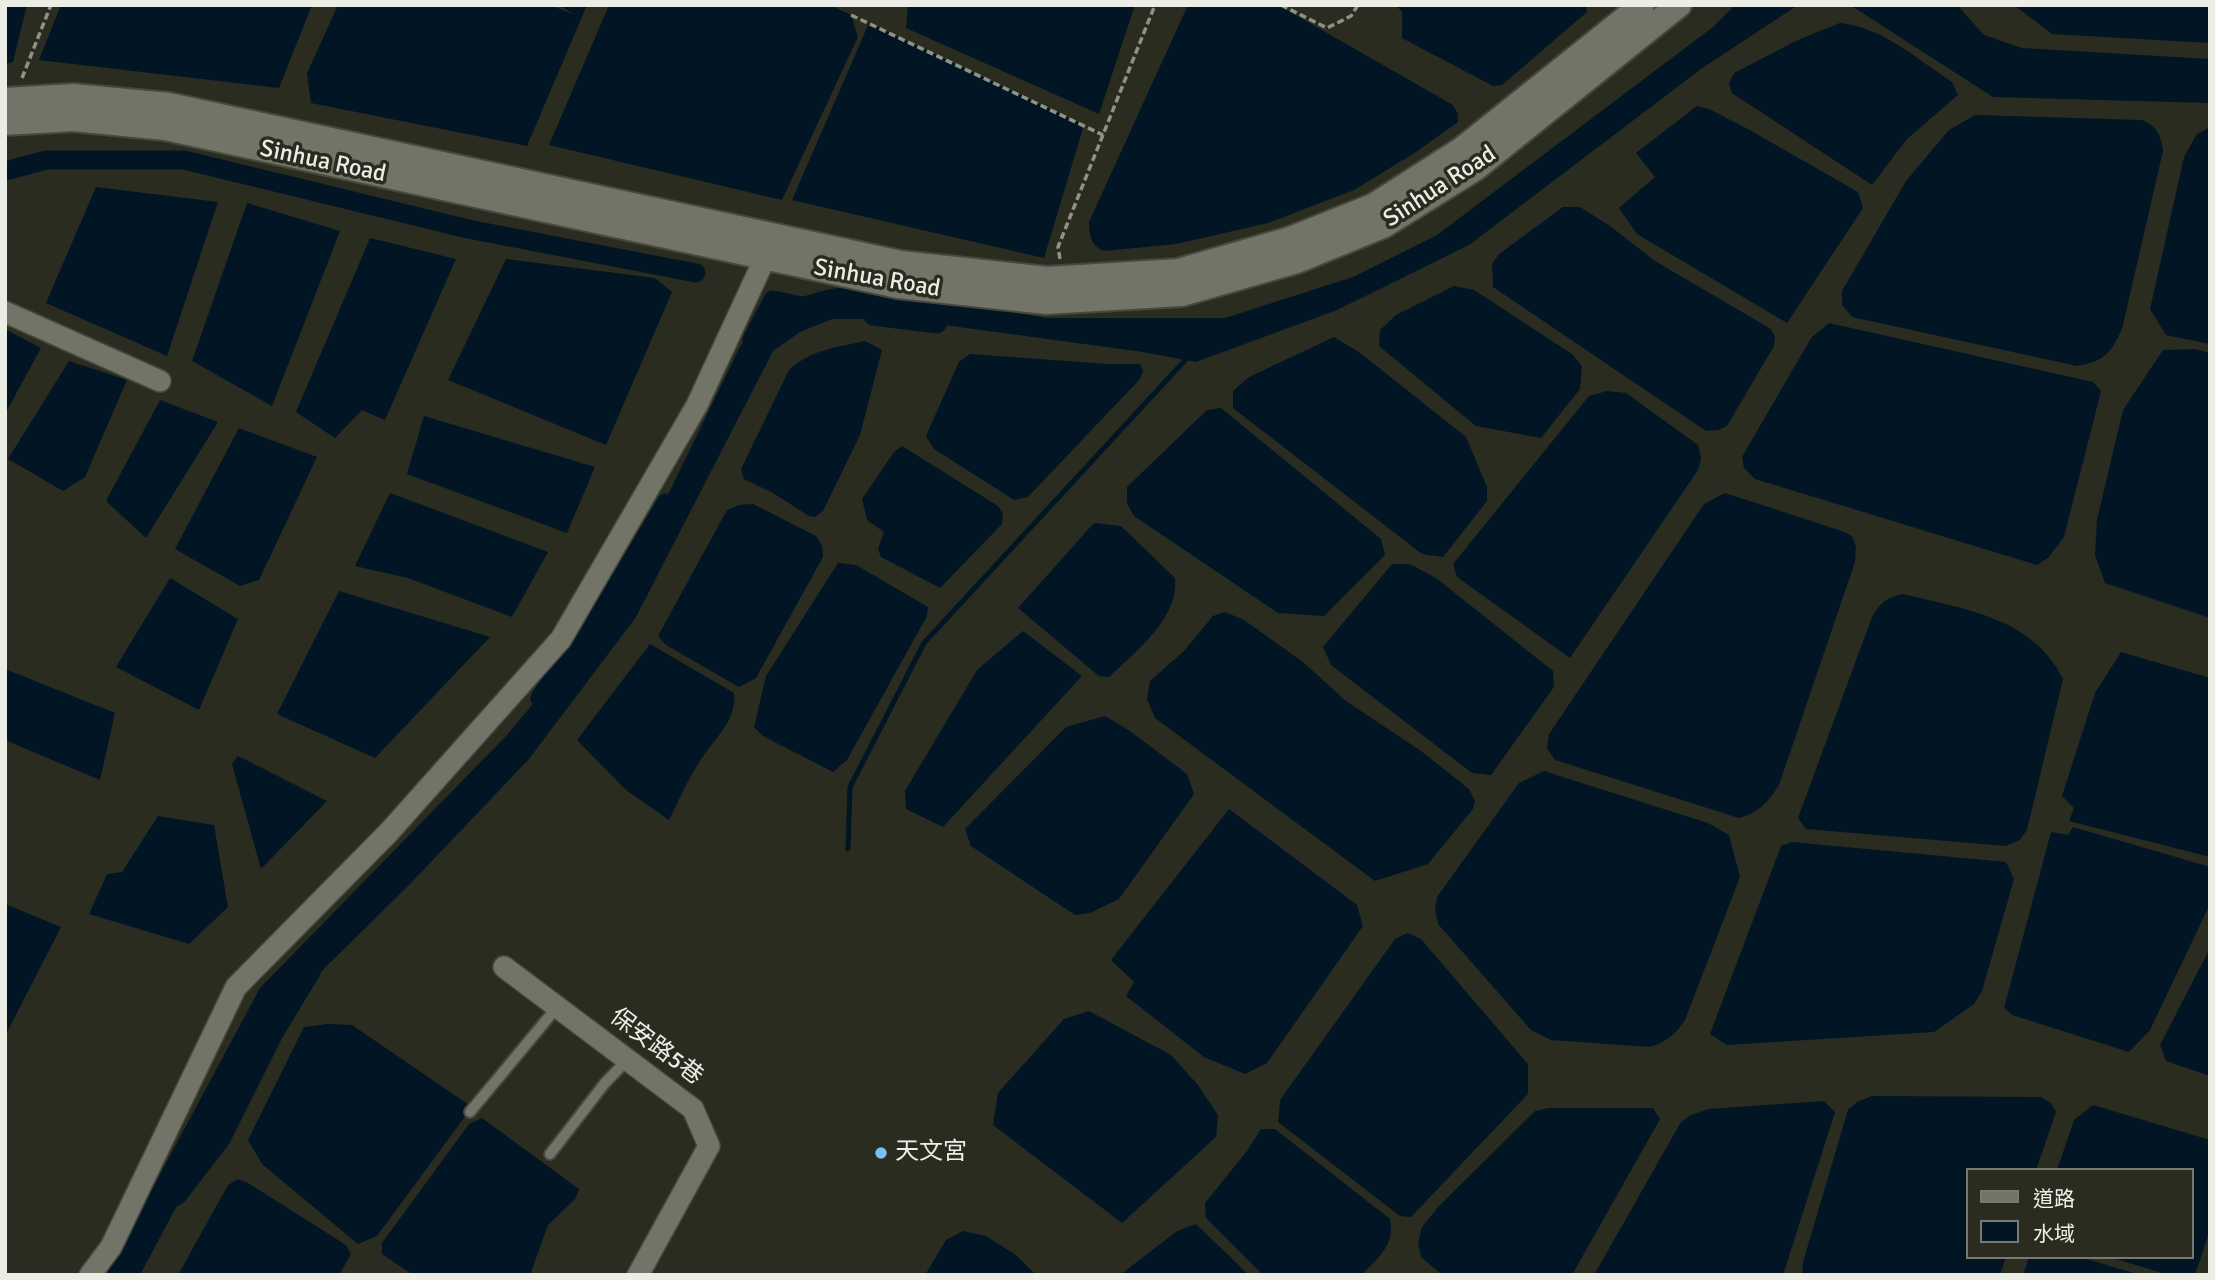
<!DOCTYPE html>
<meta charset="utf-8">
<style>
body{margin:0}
#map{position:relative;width:2215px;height:1280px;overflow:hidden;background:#2a2c20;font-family:Signika,"Noto Sans TC",sans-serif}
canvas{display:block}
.frame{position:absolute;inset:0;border:7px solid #eceee6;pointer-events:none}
.legend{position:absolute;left:1966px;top:1168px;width:228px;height:91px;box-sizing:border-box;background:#2a2c20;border:2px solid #787a6f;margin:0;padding:9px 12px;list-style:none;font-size:21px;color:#eceee6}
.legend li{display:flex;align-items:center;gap:14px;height:35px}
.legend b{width:35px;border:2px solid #787a6f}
</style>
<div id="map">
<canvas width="2215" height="1280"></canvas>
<div class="frame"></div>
<ul class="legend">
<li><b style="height:9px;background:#717466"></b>道路</li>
<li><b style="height:19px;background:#011525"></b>水域</li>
</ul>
</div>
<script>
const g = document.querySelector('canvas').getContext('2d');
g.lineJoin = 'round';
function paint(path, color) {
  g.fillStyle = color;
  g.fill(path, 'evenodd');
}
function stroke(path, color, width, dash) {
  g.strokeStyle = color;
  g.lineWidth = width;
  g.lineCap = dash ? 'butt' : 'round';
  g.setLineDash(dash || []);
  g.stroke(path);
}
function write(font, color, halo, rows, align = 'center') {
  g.font = font + ' Signika,"Noto Sans TC",sans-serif';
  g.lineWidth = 7;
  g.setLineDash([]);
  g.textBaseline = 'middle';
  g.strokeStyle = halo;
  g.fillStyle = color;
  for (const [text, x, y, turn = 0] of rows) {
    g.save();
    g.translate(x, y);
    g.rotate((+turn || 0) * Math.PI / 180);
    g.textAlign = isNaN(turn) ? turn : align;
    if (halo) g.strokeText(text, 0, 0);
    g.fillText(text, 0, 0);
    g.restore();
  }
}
const water = new Path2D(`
 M5 5H27L13 62 5 64Z
 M61 5H312L279 88 39 60Z
 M338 5H550L575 15 559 5H587L527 146 311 103 307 73Z
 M609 5H830L851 15 858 37 782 200 549 145Z
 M908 5H1135L1099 114 906 28Z
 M1188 5H1278L1453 105 1458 114V122L1416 152 1354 190 1268 223 1176 244 1104 251C1091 246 1089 235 1089 222Z
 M1396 5H1586L1587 12 1502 85 1493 86 1402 38V12Z
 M1735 5H1798L1701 69 1469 245 1337 310 1196 362 1143 352 900 319H832L800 332 773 351 636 617 529 759 410 884 280 1012 140 1275H106L260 988 507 735 598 626 622 589 741 345C749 336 757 323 767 316 795 296 827 287 861 286L1046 318H1225L1353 277 1437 235 1713 27Z
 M1850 5H1957L1984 35 2022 48 2210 59V103L1993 97Z
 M2014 5H2210V43L2052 34Z
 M869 23 1084 125 1044 258 792 200Z
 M1840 23C1882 27 1917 59 1952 82L1958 95 1907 139 1872 185 1732 93 1729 83 1734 73 1798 40Z
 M1697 106 1709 109 1746 128 1858 192 1863 208 1787 323 1637 234 1619 208 1655 177 1636 153Z
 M1975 115 2142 120C2157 126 2161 135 2163 151L2122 329C2110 354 2105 361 2077 366L1852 317 1842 305V291L1906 181 1949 130Z
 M2210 127V344L2166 335 2150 309 2184 157 2196 135Z
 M96 187 218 202 167 356 46 303Z
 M247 203 340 231 272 406 192 361Z
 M1563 207H1580L1610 226 1655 261 1771 329 1775 337 1774 346 1727 426 1719 430 1706 431 1493 287 1492 264 1499 254Z
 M370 238 456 259 385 420 362 410 335 438 296 412Z
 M506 259 655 278 672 292 606 445 448 380Z
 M1454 286 1474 290 1572 354 1582 366 1580 389 1541 438 1476 426 1379 346 1380 330 1396 315Z
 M1829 323 2093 382 2101 391 2064 537 2048 558 2037 565 1755 479 1744 468 1742 457 1811 338Z
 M5 329 41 348 5 414Z
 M1334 337 1359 352 1466 437 1487 487V501L1443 557 1422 554 1233 408V391L1249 377Z
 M865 341 882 350 860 435 823 511 815 517 809 516 773 493 744 479 741 469 789 370C810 350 838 347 865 341Z
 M2195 349 2210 353V618L2105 583 2095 555 2097 520 2123 410 2163 350Z
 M970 354 1108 364H1140L1143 371 1140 379 1028 497 1014 500 934 449 926 436 959 362Z
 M69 361 127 380 85 477 63 491 8 459Z
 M1607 391 1626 393 1698 445 1701 459 1698 470 1570 658 1457 577 1453 564 1589 396Z
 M160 400 218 422 146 538 106 501Z
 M1221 408 1381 539 1385 555 1324 616 1278 613 1134 516 1127 503V487L1207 410Z
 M424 416 595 467 567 533 407 474Z
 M239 428 317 457 259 580 240 586 175 549Z
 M902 446 998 506 1003 514 1002 524 940 588 881 557 878 549 884 532 867 520 862 499 894 452Z
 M390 493 548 552 512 617 408 578 355 566Z
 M1725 493 1842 531 1852 536 1856 547 1855 562 1779 785C1768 802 1759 813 1739 818L1555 760 1547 748 1549 734 1704 504Z
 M753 504 816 536 822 545 823 557 756 678 739 687 666 645 658 636 727 510 739 505Z
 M1094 523 1121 526 1175 578C1179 619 1135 652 1109 677L1099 676 1018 608Z
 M838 563 856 565 928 607 927 616 847 760 833 772 763 736 754 727 766 676Z
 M1392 564H1410L1436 578 1553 671 1554 687 1491 775 1472 773 1331 665 1323 647Z
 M170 578 238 619 199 710 116 667Z
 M339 591 490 637 375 758 277 714Z
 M1903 594C1963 609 2033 617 2063 679L2027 830 2020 840 2006 846 1806 829 1798 818 1872 617C1880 603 1887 597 1903 594Z
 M1225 612 1244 620 1303 662 1346 701 1421 751 1469 789 1475 801 1473 809 1428 864 1375 881 1155 718 1147 699 1150 681 1184 651 1213 616Z
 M1023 631 1082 676 943 827 906 809 905 791 977 670Z
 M650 644 734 693C737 721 714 739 700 761 688 779 679 800 669 820L626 790 577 740Z
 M2121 652 2210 678V857L2069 821 2074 808 2062 796 2095 693Z
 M5 669 115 713 100 780 5 740Z
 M1105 716 1130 731 1187 774 1194 794 1119 899 1090 913 1075 915 971 846 965 829 1066 727Z
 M238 756 327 801 261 869 232 764Z
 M1544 771 1708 823 1729 835 1740 877 1685 1020C1676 1034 1666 1042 1650 1047L1551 1040 1531 1030 1438 924 1435 909 1437 897 1519 783Z
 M1229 809 1357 905 1363 926 1267 1063 1245 1074 1204 1057 1126 996 1134 982 1111 960Z
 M158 816 214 825 228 907 189 944 89 914 107 874 122 872Z
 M2073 827 2210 867V904L2150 1030 2129 1052 2012 1015 2004 1008 2051 832 2068 835Z
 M1792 842 2006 862 2014 879 1982 991 1974 1004 1934 1032 1727 1045 1710 1034 1781 846Z
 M5 904 61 927 5 1036Z
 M1407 933 1421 939 1528 1064V1094L1411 1217 1400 1216 1278 1122 1280 1100 1395 939Z
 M2210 948V1076L2166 1061 2160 1045Z
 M1089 1011 1171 1055 1198 1085 1218 1115 1216 1137 1122 1223 993 1125 998 1093 1064 1019Z
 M328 1024 352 1025 472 1107 377 1236 358 1244 262 1164 248 1140 304 1027Z
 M1872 1096 2041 1097 2051 1103 2056 1112 2036 1170H1968V1257H2006L2000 1275H1802L1803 1262 1848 1110 1857 1102Z
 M1824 1101 1835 1112 1783 1275H1594L1681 1122 1691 1115 1708 1109Z
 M2093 1105 2210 1140V1230L2195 1275H2169L2109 1257H2192V1170H2057L2074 1120Z
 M1549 1108H1653L1660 1119 1572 1275H1442L1421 1257 1418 1243 1422 1227 1438 1207 1535 1111Z
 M482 1118 579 1189 575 1199 548 1225 530 1275H413L382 1254V1243L469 1124Z
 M1261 1129H1275L1390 1219C1395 1246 1379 1256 1362 1275H1263L1206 1218 1205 1203 1247 1151Z
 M238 1179 248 1183 346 1245 351 1254 339 1275H178L228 1185Z
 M1196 1224 1249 1275H1120L1177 1231Z
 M963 1231 986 1236 1016 1255 1036 1275H925L946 1240Z
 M2029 1257H2080L2140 1275H2023Z`);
const stream = new Path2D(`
 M848 849 850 787 924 643 1188 357`);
const canal = new Path2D(`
 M5 171 46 160H184L468 229 696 273
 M873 316 937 324
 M752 340 773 300 816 309
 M540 698 610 597 666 503
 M177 1196 221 1139 274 1033 312 970`);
const path = new Path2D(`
 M1281 5 1327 28 1351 16 1358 5
 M851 15 1103 135
 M22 78 51 5
 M1060 259 1058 247 1155 5`);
const service = new Path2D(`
 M470 1112 558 1006
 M550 1154 605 1083 628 1059`);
const minor = new Path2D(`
 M5 312 160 381
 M504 967 693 1109 709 1146 638 1275
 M90 1275 111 1247 236 987 389 832 561 639 697 405 765 258`);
const tertiary = new Path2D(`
 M5 100 73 96 169 105 901 263 1047 279 1063 278 1178 271 1290 239 1373 206 1462 149 1642 5
 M5 123 73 119 165 128 898 286 1046 302 1182 294 1297 261 1383 226 1476 168 1679 5`);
const markers = [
 [881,1153,7,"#78bff7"]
];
const streetNames = [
 ["Sinhua Road",323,162,12],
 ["Sinhua Road",1440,187,-33],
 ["Sinhua Road",877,279,10],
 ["保安路5巷",656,1047,37]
];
const poiNames = [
 ["天文宮",895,1153]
];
paint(water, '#011525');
stroke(stream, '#011525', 5);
stroke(canal, '#011525', 19);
stroke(service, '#47483e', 14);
stroke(minor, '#47483e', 24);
stroke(tertiary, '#47483e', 28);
stroke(path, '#909288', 3.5, [7, 3.5]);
stroke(service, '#717466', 10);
stroke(minor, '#717466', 21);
stroke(tertiary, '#717466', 24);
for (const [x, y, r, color] of markers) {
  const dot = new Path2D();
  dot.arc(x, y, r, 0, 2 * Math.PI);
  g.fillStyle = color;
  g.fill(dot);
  stroke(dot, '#2a2c20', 2.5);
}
write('24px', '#eceee6', '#2a2c20', streetNames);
write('24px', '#eceee6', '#2a2c20', poiNames, 'left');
</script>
